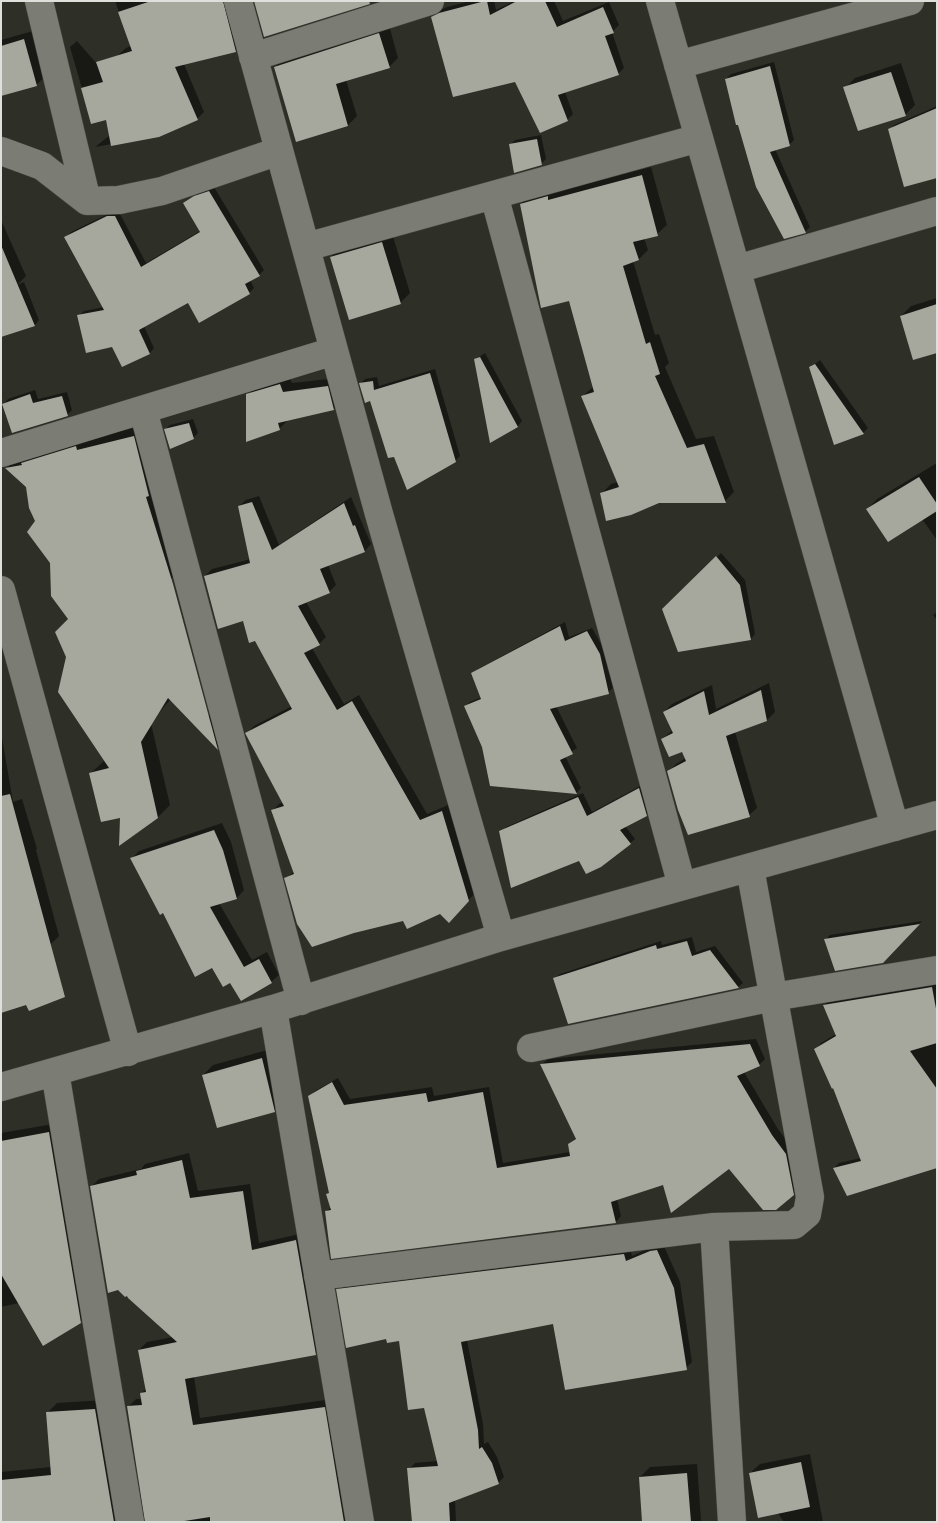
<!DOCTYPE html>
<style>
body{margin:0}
#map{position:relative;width:938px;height:1523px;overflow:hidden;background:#2e2f27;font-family:"Work Sans",sans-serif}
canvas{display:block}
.frame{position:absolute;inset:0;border:2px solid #dfe0db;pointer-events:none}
</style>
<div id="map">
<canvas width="938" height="1523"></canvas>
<div class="frame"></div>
</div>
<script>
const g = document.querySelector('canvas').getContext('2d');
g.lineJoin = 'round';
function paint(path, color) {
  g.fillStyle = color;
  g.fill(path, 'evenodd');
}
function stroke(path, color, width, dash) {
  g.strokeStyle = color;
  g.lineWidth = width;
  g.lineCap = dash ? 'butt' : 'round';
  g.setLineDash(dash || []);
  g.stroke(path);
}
const shadow = new Path2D(`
 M115 1H231L243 44 235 51 184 64 204 112 197 119 158 136 95 147 110 135 107 118 92 123 70 47 77 41 140 113 118 55 126 48 131 46Z
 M471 1H494L496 10 514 1H554L563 21 609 2 619 25 612 32 624 68 618 74 565 92 573 114 567 120 433 17 439 11 447 7Z
 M389 25 398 58 389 67 346 80 357 116 348 125 297 140 275 67 284 58Z
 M40 29 45 77 36 85 1 95V40Z
 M774 62 794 140 789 145 775 149 810 227 806 231 784 238 726 79 731 74Z
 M901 63 915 105 905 115 845 88 855 78Z
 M937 106V147L889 130 894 125Z
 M541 135 546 159 541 164 510 145 515 140Z
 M651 167 667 225 657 234 644 238 648 250 639 259 633 261 655 335 659 334 669 363 665 367 696 439 714 436 734 492 725 501 602 493 611 484 618 482 583 396 594 386 570 299 521 204 531 195 558 191Z
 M214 187 264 270 259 275 250 280 254 288 249 293 189 301 144 326 154 348 150 353 122 365 113 345 79 316 84 311 104 307 66 237 71 232 112 212H119L146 263 200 231 185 204 200 192Z
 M1 220 26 276 17 285 24 282 39 320 35 325 1 335Z
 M392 233 410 293 400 303 331 257 341 247Z
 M937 298V352L901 316 911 306Z
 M485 353 522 421 518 426 491 441 476 359Z
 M820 360 868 428 863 433 835 443 810 368Z
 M435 369 460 456 455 461 371 400 361 383 365 379 377 377 379 386Z
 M289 376 292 383 337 378 343 400 334 409 288 420 279 429 248 395 257 386Z
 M35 390 38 399 67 392 72 410 67 415 4 404 8 399Z
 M193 419 198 433 193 438 166 429 170 425Z
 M146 425 229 736 218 748 171 699 156 716 149 715 170 805 158 817 121 816 91 773 105 760 68 657 69 619 37 521 28 486 7 468 19 456ZM170 578H173L210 716 206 713Z
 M937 463V540L922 519 867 509 877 499Z
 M259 496 279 545 351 497 371 544 365 551 328 565 336 585 329 592 306 602 326 637 319 644 312 648 344 704 359 695 427 814 448 805 475 893 449 921 440 913 404 919 353 932 286 879 294 871 272 811 279 804 284 802 247 733 254 726 292 706 244 620 205 576 212 569 251 559 239 506 246 500Z
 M721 553 745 580 755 634 751 639 664 610Z
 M937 612V620L933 615Z
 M565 622 569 637 592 628 605 651 613 688 608 692 556 706 577 748 565 756 581 788 576 793 483 746 466 706 470 702 482 697 473 674 478 669Z
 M769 683 775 712 767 720 735 732 757 808 749 815 668 772 676 764 686 758 683 751 662 739 673 730 664 712 672 704 712 685 716 709Z
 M1 732 13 802 22 799 37 849 36 850 59 936 51 944 1 962Z
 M644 784 651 811 646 815 625 826 635 839 630 843 579 859 501 832 506 827 583 793 592 812Z
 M222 823 231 842 244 890 237 898 219 903 252 960 267 952 279 975 271 982 231 981 212 967 164 911 132 858 139 851Z
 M922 921 882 962 825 940 830 935Z
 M692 937 696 952 715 946 743 983 738 987 555 978 560 974 661 941 662 945Z
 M937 982V1167L834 1168 839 1163 861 1158 834 1087 816 1049 821 1043 836 1034 824 1005 830 1000Z
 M756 1039 765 1059 759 1065 744 1072 778 1129 792 1148 799 1188 793 1194 730 1167 663 1184 617 1199 621 1216 616 1222 326 1212 331 1207 328 1194 330 1192 309 1097 315 1091 338 1078 350 1099 432 1087 434 1096 489 1087 503 1163 570 1152 569 1144 577 1137 542 1064 548 1059Z
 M271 1049 284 1101 274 1111 203 1075 213 1065Z
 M59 1123 90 1312 80 1322 19 1303 1 1307V1133Z
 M189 1153 198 1191 250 1184 259 1243 304 1233 323 1346 315 1354 194 1376 200 1418 332 1399 353 1522H147L128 1407 136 1399H142V1393L146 1388 139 1350 147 1342 173 1337 91 1187 99 1179 141 1169 145 1164Z
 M663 1244 680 1282 692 1362 686 1368 554 1323 467 1340 483 1424 484 1444 488 1442 497 1457 504 1477 498 1483 455 1500 456 1522H413L409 1469 415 1463 438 1461 425 1407 400 1339 387 1337 338 1290 344 1284 630 1248 632 1256 657 1245Z
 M104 1400 127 1522H1V1472L51 1467 47 1413 57 1403Z
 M810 1454 823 1522H784L750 1473 760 1464Z
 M697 1464 701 1520 700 1522H644L640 1477 650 1467Z`);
const building = new Path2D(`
 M151 1H223L236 52 175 67 198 120 159 137 111 146 106 120 91 124 81 88 103 82 96 62 132 51 118 12Z
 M254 1H369L370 4 264 37Z
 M485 1H487L490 15 517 1H545L557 27 603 7 614 33 605 36 619 75 558 95 568 121 540 133 515 82 453 97 431 17 439 13Z
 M379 33 390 68 336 84 348 126 296 142 274 67Z
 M24 39 37 86 1 96V46Z
 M770 66 790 146 770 152 806 233 784 239 756 187 738 125H736L725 79Z
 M891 72 906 116 858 131 843 87Z
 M937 108V178L904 187 888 129Z
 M537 139 542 165 514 173 509 144Z
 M642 175 658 236 633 242 639 260 623 266 646 344 650 342 660 374 655 376 687 448 704 444 726 503H659L631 515 606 521 600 493 619 487 581 396 594 392 569 301 541 308 520 204 548 196V200Z
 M209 191 260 276 245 284 250 294 199 323 188 303 139 330 150 354 122 367 112 347 86 353 77 315 104 310 64 237 107 216H115L141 267 200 232 183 203 194 196Z
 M382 242 401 304 349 320 330 257Z
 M1 245 35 326 1 337Z
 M937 304V353L913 360 900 316Z
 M480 357 518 427 490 443 474 359Z
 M815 364 864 434 834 445 809 367Z
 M430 373 456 462 407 490 394 457 388 458 370 401 365 403 359 383 373 381 374 390Z
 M280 384 283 392 328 386 334 410 278 423 280 430 246 442V394Z
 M30 394 33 403 62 396 68 416 12 433 2 404Z
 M189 423 194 439 170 449 164 429Z
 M134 436 149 496 146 497 173 584 218 750 168 698 141 742 158 818 119 846 120 818 101 822 89 773 109 768 58 692 66 657 55 632 68 619 51 596 50 563 27 532 35 521 29 508 26 487 5 468 22 465 21 463 76 446 77 450Z
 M919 477 937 504V511L888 542 866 509Z
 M252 502 272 550 344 503 353 526 355 525 365 552 320 569 330 593 298 606 320 645 304 653 337 710 352 701 420 820 442 811 469 901 449 923 440 914 407 929 403 921 354 933 312 947 297 924 284 878 294 874 271 810 284 806 245 733 292 709 255 641 249 643 243 621 218 629 204 576 250 563 238 506Z
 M716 556 740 585 751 640 678 652 662 609Z
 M560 626 565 641 587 631 600 654 609 694 550 709 573 754 560 760 577 794 490 786 482 747 464 706 481 699 471 673Z
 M761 690 767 721 726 736 750 817 688 835 678 810 667 771 686 761 682 752 669 757 661 739 673 733 663 712 704 691 709 715Z
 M639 788 647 816 620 830 631 844 601 867 586 874 579 861 511 888 499 831 578 797 587 816Z
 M10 794 65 997 29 1011 26 1005 1 1013V796Z
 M214 830 223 850 237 899 210 907 244 967 259 959 272 983 241 1001 230 983 223 987 212 968 195 977 163 913 160 915 130 858Z
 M920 924 883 963 835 971 824 939Z
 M687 941 692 956 710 950 739 988 568 1024 553 978 656 945 657 949Z
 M932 987 937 1014V1043L910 1051 937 1089V1168L847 1196 833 1168 861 1161 833 1088 832 1089 814 1049 836 1036 823 1005Z
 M750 1044 760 1066 737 1076 772 1135 786 1154 794 1195 776 1210H763L729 1169 671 1213 663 1185 611 1202 616 1223 331 1259 325 1211 331 1210 326 1194 329 1193 308 1096 332 1082 344 1105 426 1093 428 1102 483 1092 497 1168 570 1156 568 1144 576 1139 540 1064Z
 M262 1058 275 1112 217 1128 202 1075Z
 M49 1132 81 1323 43 1346 1 1274V1141Z
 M182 1160 190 1198 243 1191 252 1250 296 1240 316 1355 185 1379 193 1425 325 1407 344 1522H210V1517L178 1522H145L127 1406 142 1405 140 1393 146 1392 138 1350 177 1342 128 1298 127 1296 125 1297 118 1290 108 1293 90 1186 137 1175 136 1171Z
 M657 1250 674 1288 687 1370 565 1390 553 1324 461 1342 478 1430 479 1449 482 1447 492 1463 499 1484 449 1503 450 1522H412L407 1468 438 1466 424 1408 408 1410 399 1341 387 1343 386 1339 346 1348 336 1289 624 1254 626 1261 650 1251Z
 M95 1409 114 1522H1V1480L51 1475 46 1412Z
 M801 1462 810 1507 758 1518 749 1473Z
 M687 1473 691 1522H642L639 1477Z`);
const street = new Path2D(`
 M39 1 87 201
 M238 1 379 514 501 937
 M660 1 895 827
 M253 57 430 1
 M678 65 910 1
 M1 151 42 166 87 201 119 200 162 191 279 151
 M494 195 682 886
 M306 247 699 138
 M737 269 937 211
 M143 410 301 1001
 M1 453 334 351
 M1 590 128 1052
 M273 1009 360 1522
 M531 1048 773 997 937 970
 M55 1072 130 1522
 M1 1087 273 1009 501 937 937 815
 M714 1227 732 1522
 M318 1276 714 1227 794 1225 807 1214 810 1197 750 868`);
paint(shadow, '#0007');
paint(building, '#a6a89e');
stroke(street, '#4a4b45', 29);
stroke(street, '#7b7d74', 28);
</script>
